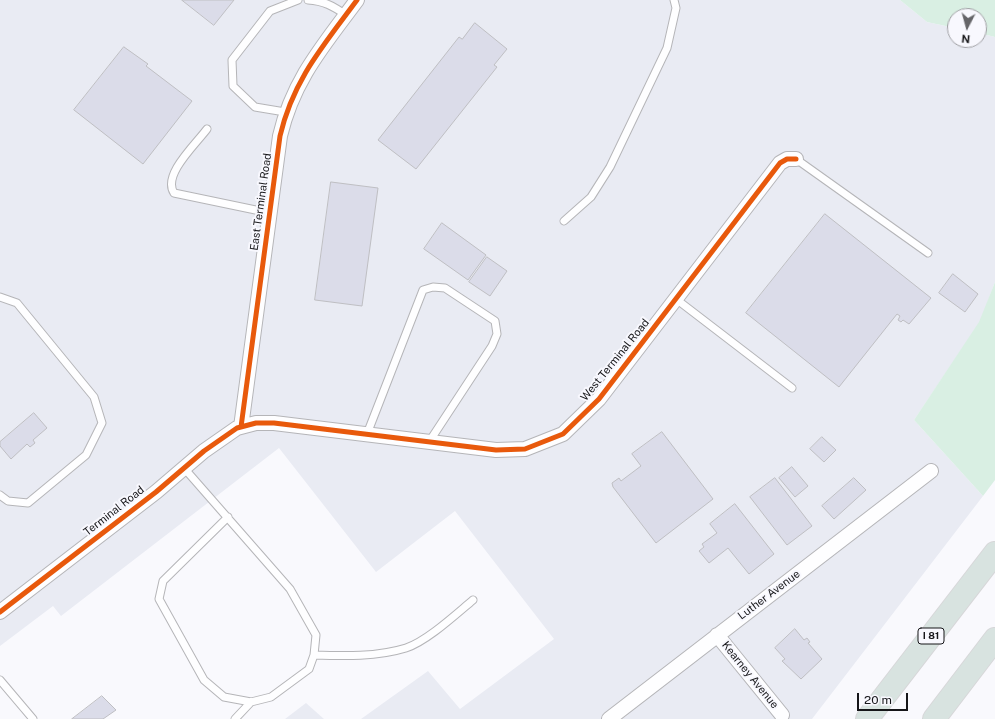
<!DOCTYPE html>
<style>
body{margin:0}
#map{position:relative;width:995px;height:719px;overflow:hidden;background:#f9f9fd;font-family:"Public Sans",sans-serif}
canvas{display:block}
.north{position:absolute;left:947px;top:8px;width:40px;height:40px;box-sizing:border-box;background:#f8f8fe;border:1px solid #9e9ea2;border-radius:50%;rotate:186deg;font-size:11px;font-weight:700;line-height:16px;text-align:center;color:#161619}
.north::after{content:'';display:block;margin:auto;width:14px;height:18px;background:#656569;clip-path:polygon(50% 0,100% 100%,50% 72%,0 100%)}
.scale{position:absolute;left:857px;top:693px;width:51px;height:18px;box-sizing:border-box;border:2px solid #161619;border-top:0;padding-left:5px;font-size:12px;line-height:14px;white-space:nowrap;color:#161619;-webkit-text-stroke:3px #f8f8fe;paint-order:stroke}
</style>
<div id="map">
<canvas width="995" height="719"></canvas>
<div class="north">N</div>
<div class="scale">20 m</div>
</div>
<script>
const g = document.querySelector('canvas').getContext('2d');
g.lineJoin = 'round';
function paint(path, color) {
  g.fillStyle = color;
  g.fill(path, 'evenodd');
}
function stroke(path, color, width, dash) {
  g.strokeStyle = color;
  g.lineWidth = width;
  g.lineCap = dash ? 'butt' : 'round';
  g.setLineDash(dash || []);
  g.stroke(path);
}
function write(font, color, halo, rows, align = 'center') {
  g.font = font + ' "Public Sans",sans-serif';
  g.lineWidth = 4;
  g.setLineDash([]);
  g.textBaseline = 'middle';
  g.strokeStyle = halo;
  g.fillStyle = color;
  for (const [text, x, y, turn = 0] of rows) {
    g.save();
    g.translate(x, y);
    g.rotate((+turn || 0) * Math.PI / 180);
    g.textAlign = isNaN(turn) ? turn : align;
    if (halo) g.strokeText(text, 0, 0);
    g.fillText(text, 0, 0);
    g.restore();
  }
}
const built = new Path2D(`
 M0 0H900L927 22 955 28V40H979V33L995 37V282L980 322 914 420 983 496 812 719H361L428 671 460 709 554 639 455 511 376 572 279 448 61 616 53 606 0 646Z
 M306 703 324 719H285Z`);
const green = new Path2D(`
 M900 0H995V37L979 33V16H955V28L927 22Z
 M995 282V480L983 496 914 420 979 322Z`);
const building = new Path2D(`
 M182 0H234L214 25Z
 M475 23 507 49 494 65 497 67 416 169 378 140 459 37 462 39Z
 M124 47 148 64 146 66 192 101 143 164 74 110Z
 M331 182 378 188 362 306 315 300Z
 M825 214 931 298 909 324 903 320 901 322 898 320 900 316 897 314 839 387 746 313Z
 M442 223 486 255 468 280 424 249Z
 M487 257 507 271 490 296 469 282Z
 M953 274 978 294 965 312 939 293Z
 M34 413 47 428 33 440 35 443 30 447 27 444 11 459 0 446V442Z
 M662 432 713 499 656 543 613 487 612 483 619 478 621 481 641 466 632 454Z
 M822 437 836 450 824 462 810 449Z
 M792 467 808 486 795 497 779 478Z
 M775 478 812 526 787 545 750 497Z
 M854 478 866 490 834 519 822 506Z
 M735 504 774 554 749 574 728 548 709 563 699 551 704 547 702 544 717 533 710 524Z
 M795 629 804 640 807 638 810 642 808 643 822 659 801 679 782 661 785 659 775 648Z
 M102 696 116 710 103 719H72Z`);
const service = new Path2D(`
 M308 0C324 1 333 6 346 15
 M285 112 255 107 233 86 232 60 270 11 298 0
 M207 129C196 144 162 175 174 193L270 213
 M796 159 928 253
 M564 221 591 197 610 167 667 48 676 8 674 0
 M0 297 17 303 94 397 102 423 86 455 28 503 8 501 0 495
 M676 299 792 388
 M367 434 423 290 433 287 445 288 495 321 497 334 492 346 429 442
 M184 468 290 589 316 635 314 655 309 669 271 697 251 702 224 697 204 680 159 599 163 581 228 517
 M314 655C344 656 377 657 406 648 427 641 455 615 473 600
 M0 680 33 719
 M235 719 251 702`);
const minor = new Path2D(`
 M241 427 280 136C293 80 323 46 357 0
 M0 612 156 492 204 451 237 428 256 423H274L496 450 525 449 563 434 599 399 780 163 787 159H796
 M717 635 782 715
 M609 719 931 471`);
const motorway = new Path2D(`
 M867 719 995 553
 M934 719 995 639`);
const cycleway = new Path2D(`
 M241 427 280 136C293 80 323 46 357 0
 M0 612 156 492 204 451 237 428 256 423H274L496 450 525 449 563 434 599 399 780 163 787 159H796`);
const shields = [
 [931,636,26]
];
const shieldNames = [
 ["I 81",931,636]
];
const streetNames = [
 ["East Terminal Road",261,202,-82],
 ["West Terminal Road",615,360,-51],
 ["Terminal Road",114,511,-38],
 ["Luther Avenue",769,595,-37],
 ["Kearney Avenue",750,675,51]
];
paint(built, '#e9ebf3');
paint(green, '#d9efe3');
paint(building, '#dbdce9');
stroke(building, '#bfbfc3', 1);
stroke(service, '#b5b5b8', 9);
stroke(minor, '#b5b5b8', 16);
stroke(motorway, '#d7d7d9', 24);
stroke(service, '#fefeff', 7);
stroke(minor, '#fefeff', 14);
stroke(motorway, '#d8e3e0', 22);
stroke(cycleway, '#e8590c', 5);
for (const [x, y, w] of shields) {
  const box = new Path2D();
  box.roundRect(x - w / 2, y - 8, w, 16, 3);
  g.fillStyle = '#f8f8fe';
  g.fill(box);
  stroke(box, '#161619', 1);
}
write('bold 10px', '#161619', null, shieldNames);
write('11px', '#161619', '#f8f8fe', streetNames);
</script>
